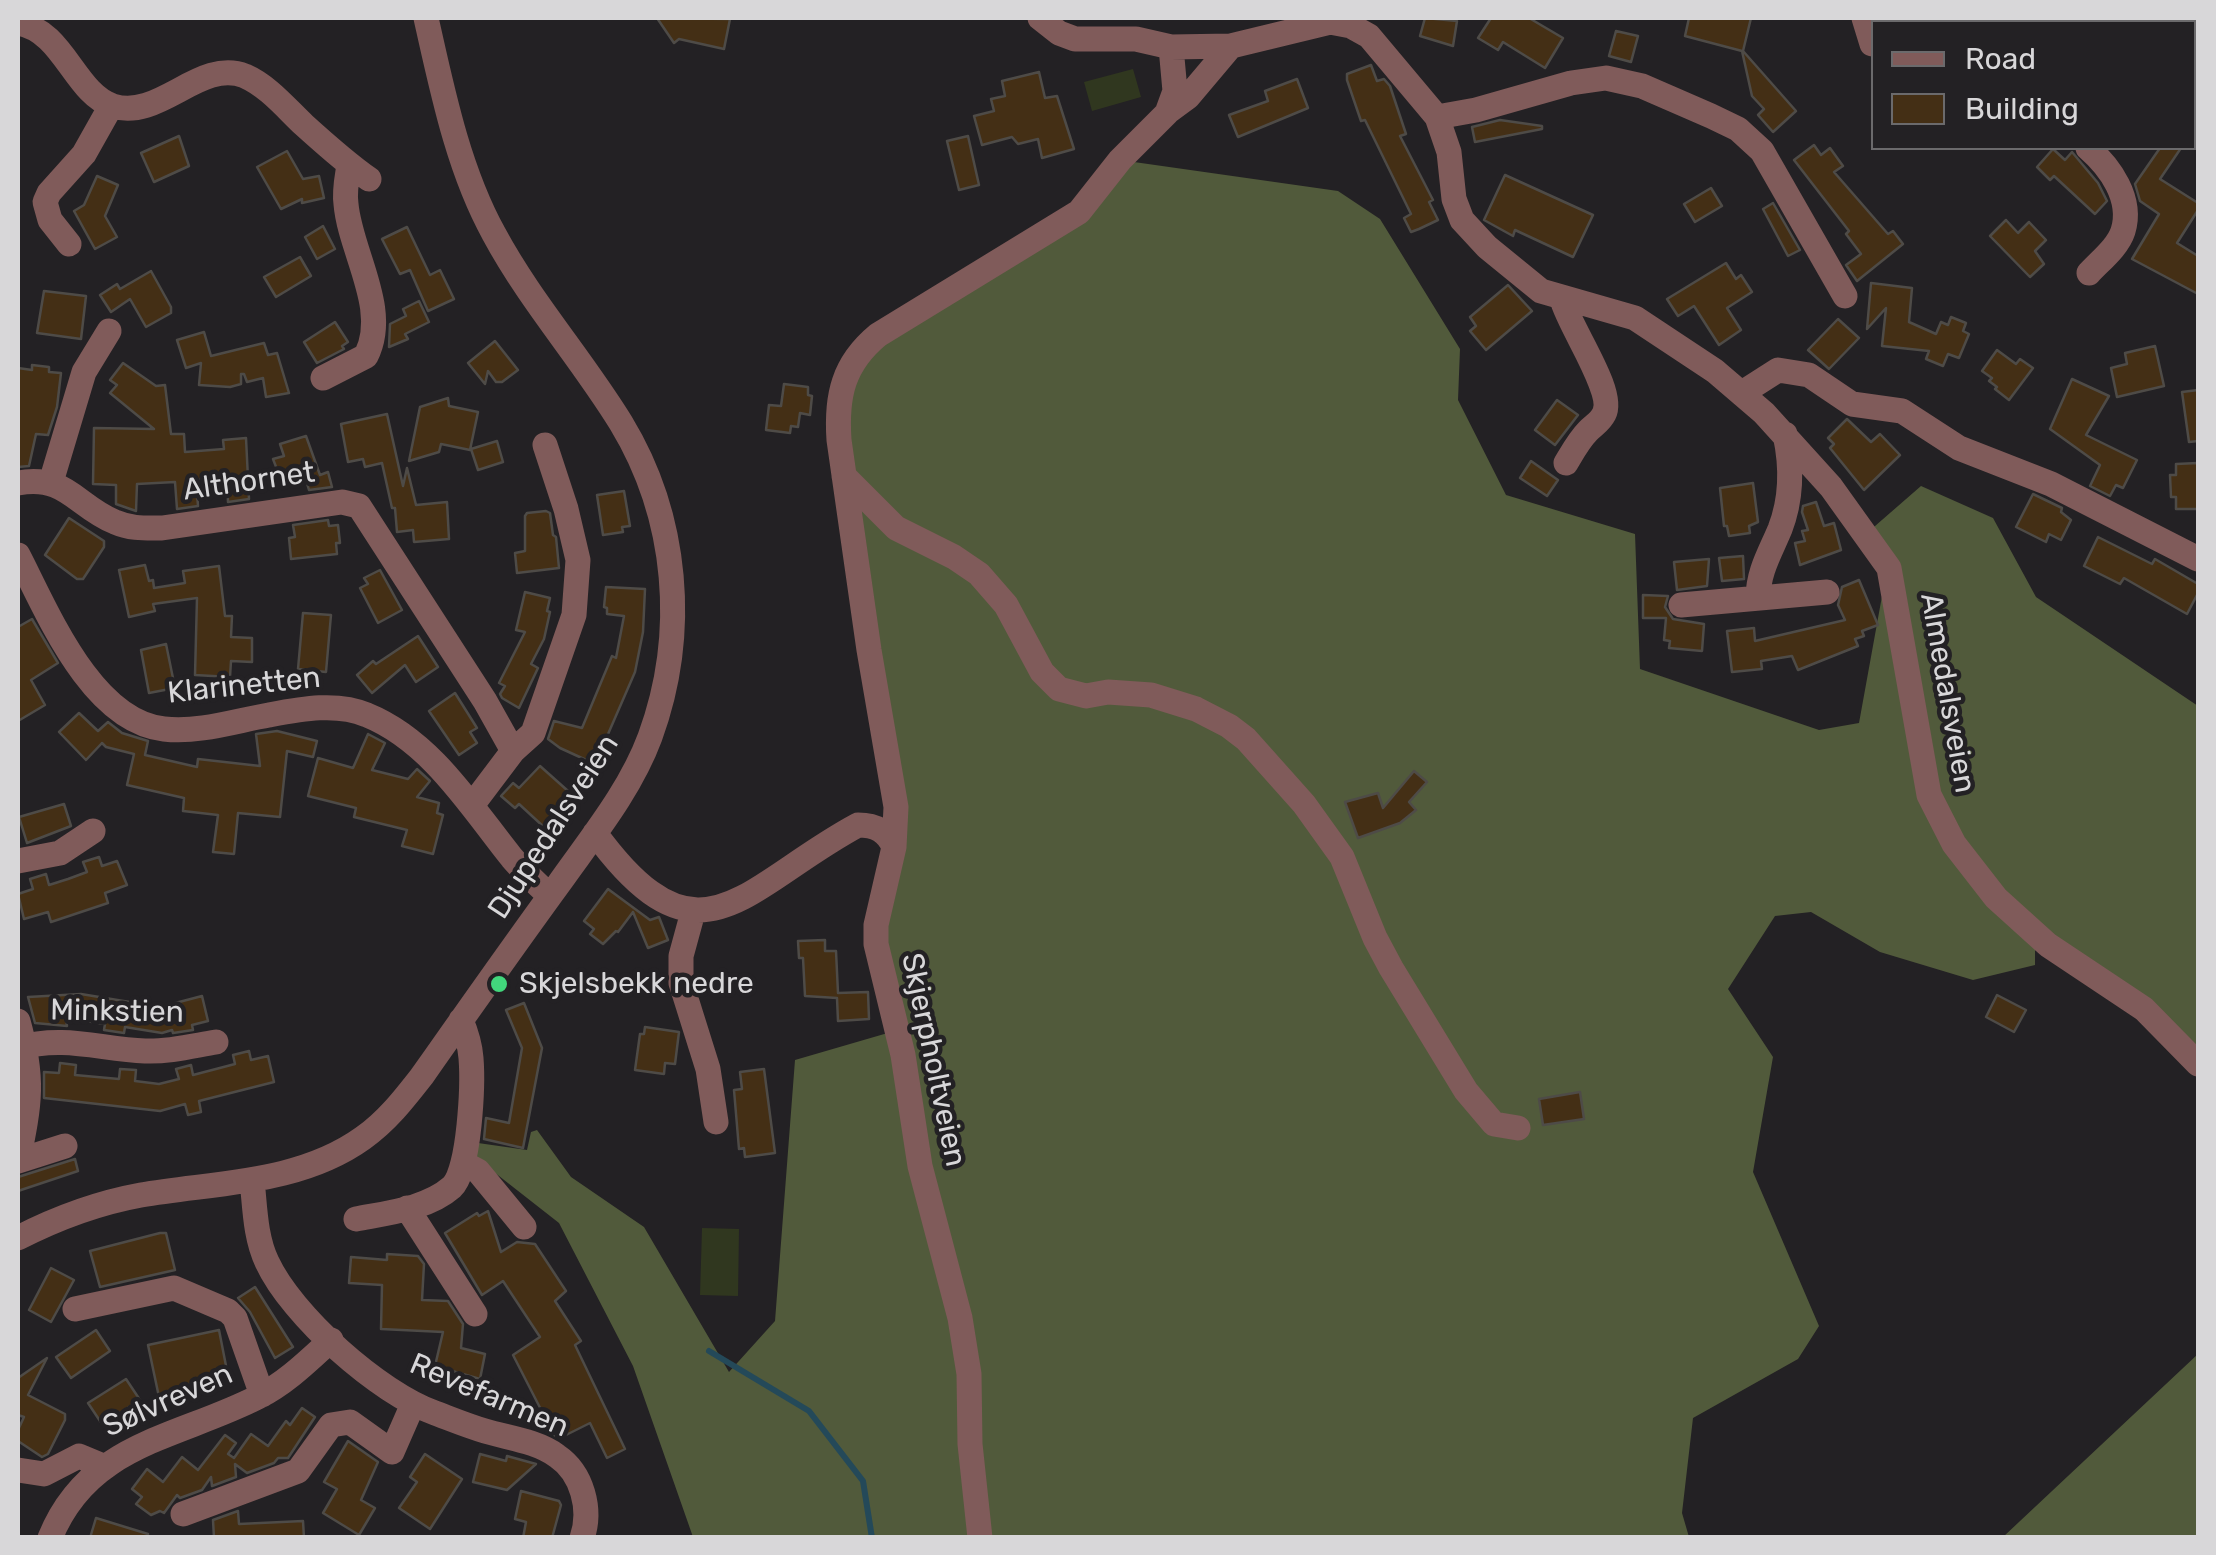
<!DOCTYPE html>
<meta charset="utf-8">
<style>
body{margin:0}
#map{position:relative;width:2216px;height:1555px;overflow:hidden;background:#232124;font-family:Rubik,sans-serif}
canvas{display:block}
.frame{position:absolute;inset:0;border:20px solid #d8d7d9;pointer-events:none}
.legend{position:absolute;left:1871px;top:20px;width:325px;height:130px;box-sizing:border-box;background:#232124;border:2px solid #6b6a6c;margin:0;padding:12px 18px;list-style:none;font-size:30px;color:#d8d7d9}
.legend li{display:flex;align-items:center;gap:20px;height:50px}
.legend b{width:50px;border:2px solid #6b6a6c}
</style>
<div id="map">
<canvas width="2216" height="1555"></canvas>
<div class="frame"></div>
<ul class="legend">
<li><b style="height:12px;background:#805b5a"></b>Road</li>
<li><b style="height:28px;background:#442f15"></b>Building</li>
</ul>
</div>
<script>
const g = document.querySelector('canvas').getContext('2d');
g.lineJoin = 'round';
function paint(path, color) {
  g.fillStyle = color;
  g.fill(path, 'evenodd');
}
function stroke(path, color, width, dash) {
  g.strokeStyle = color;
  g.lineWidth = width;
  g.lineCap = dash ? 'butt' : 'round';
  g.setLineDash(dash || []);
  g.stroke(path);
}
function write(font, color, halo, rows, align = 'center') {
  g.font = font + ' Rubik,sans-serif';
  g.lineWidth = 9;
  g.setLineDash([]);
  g.textBaseline = 'middle';
  g.strokeStyle = halo;
  g.fillStyle = color;
  for (const [text, x, y, turn = 0] of rows) {
    g.save();
    g.translate(x, y);
    g.rotate((+turn || 0) * Math.PI / 180);
    g.textAlign = isNaN(turn) ? turn : align;
    if (halo) g.strokeText(text, 0, 0);
    g.fillText(text, 0, 0);
    g.restore();
  }
}
const green = new Path2D(`
 M1133 69 1141 97 1092 111 1084 82Z
 M702 1228 739 1229 738 1296 700 1295Z`);
const forest = new Path2D(`
 M1134 162 1338 191 1380 219 1460 349 1458 400 1506 495 1635 534 1640 669 1819 730 1859 723 1888 563 1867 533 1921 486 1993 518 2036 597 2198 706V1049L2035 950V965L1973 980 1880 952 1811 912 1775 916 1728 989 1773 1057 1753 1172 1819 1326 1798 1359 1693 1418 1682 1513 1689 1537H693L633 1366 559 1223 476 1158 478 1143 527 1150 531 1132 537 1130 571 1177 644 1227 729 1372 775 1321 795 1060 898 1030 877 957 893 843 840 461 851 363Z
 M2198 1354V1537H2003Z`);
const stream = new Path2D(`
 M709 1351 809 1411 863 1481 872 1538`);
const building = new Path2D(`
 M657 18 730 19 724 49 679 39 674 43Z
 M1425 18 1457 21 1453 46 1420 36Z
 M1491 18H1529L1563 38 1545 68 1503 42 1498 50 1478 38Z
 M1689 18H1751L1743 51 1796 111 1773 132 1758 115 1764 109 1752 96 1742 51 1685 36Z
 M1616 31 1638 36 1631 62 1609 56Z
 M1371 65 1377 81 1384 79 1390 86 1406 134 1400 136 1433 200 1429 202 1438 220 1419 229 1411 232 1404 218 1411 214 1365 120 1361 121 1347 80V74Z
 M1039 72 1045 98 1057 96 1074 149 1042 158 1038 139 1018 144 1012 137 982 145 974 116 994 111 991 99 1005 96 1002 81Z
 M1297 79 1308 108 1238 137 1229 115 1268 101 1265 91Z
 M1500 120 1542 126V129L1475 142 1472 127Z
 M179 136 189 166 154 182 141 153Z
 M968 136 979 185 959 190 947 141Z
 M1814 145 1821 155 1830 148 1843 166 1834 172 1888 234 1893 231 1903 244 1857 281 1846 265 1861 254 1846 234 1849 231 1794 160Z
 M2160 148H2181L2160 179 2198 203V210L2177 243 2198 256V294L2132 259 2159 214 2140 201 2135 184Z
 M2053 149 2065 160 2072 152 2098 183 2107 201 2095 214 2054 176 2050 180 2037 167Z
 M287 151 303 179 319 176 324 198 302 203V199L281 209 257 167Z
 M1505 175 1593 215 1573 257 1515 230 1513 236 1484 220Z
 M97 176 118 185 105 216 117 237 95 249 74 211 84 205Z
 M1711 188 1722 206 1695 222 1684 204Z
 M1773 203 1800 250 1788 256 1763 209Z
 M2006 220 2018 233 2029 222 2046 240 2035 251 2044 264 2030 277 1990 236Z
 M323 226 335 249 317 259 305 237Z
 M407 227 430 275 440 270 454 299 428 311 410 270 400 274 382 239Z
 M300 257 311 276 276 297 264 277Z
 M1726 263 1736 279 1741 275 1752 292 1727 308 1741 330 1719 345 1694 306 1678 316 1667 299Z
 M151 271 171 307V313L146 327 130 299 111 312 100 295 117 284 120 289Z
 M1871 283 1912 288 1909 322 1936 334 1941 322 1948 325 1951 317 1966 323 1963 331 1969 334 1959 358 1948 354 1943 366 1926 359 1929 351 1882 346 1886 308 1867 329Z
 M1508 285 1532 311 1486 350 1470 331 1476 326 1470 317Z
 M44 291 86 296 81 339 37 333Z
 M419 301 429 322 405 334 408 339 389 347 390 324 406 316 403 309Z
 M1838 319 1859 338 1829 369 1808 350Z
 M335 322 348 342 342 346 344 349 317 363 304 342Z
 M204 332 211 356 264 343 268 355 277 353 289 393 266 397 263 378 247 382 244 374H241V384L230 387 199 385 201 363 186 368 177 340Z
 M495 341 518 370 502 382H496L488 371 485 384 468 363Z
 M2155 346 2164 386 2117 397 2111 368 2127 364 2125 353Z
 M1997 350 2016 364 2020 359 2033 368 2009 400 1995 389 1997 387 1989 381 1992 378 1982 371Z
 M123 363 156 386 165 385 171 434H184L185 452 224 449 223 440 246 438 249 499 228 502 227 478 196 480 198 506 177 509 175 482 137 484 136 511 116 504V485L93 484 94 428 154 429 110 393 117 385 110 380Z
 M32 365 49 367V372L61 373 57 407 48 435 36 434 29 466 18 467V368L32 370Z
 M2072 379 2109 396 2086 435 2137 460 2123 488 2116 485 2110 496 2090 486 2100 465 2050 429Z
 M784 384 808 387V395L812 396 810 415 800 413 798 427 791 426 790 433 766 430 769 405 781 406Z
 M2198 390V441L2189 442 2182 392Z
 M448 398 449 406 478 412 470 450 441 444 439 452 409 461 420 407Z
 M1557 400 1578 415 1555 445 1535 430Z
 M387 414 403 486 407 468 416 505 447 502 449 539 414 542 413 530 397 532 395 508H392L382 463 365 467 363 459 348 462 341 424Z
 M1847 419 1871 442 1880 434 1900 455 1864 490 1830 448 1834 444 1828 438Z
 M306 436 320 475 328 472 332 487 309 490 306 480 292 484 288 474 280 477 273 459 284 456 280 444Z
 M497 441 503 462 478 470 471 449Z
 M1531 461 1558 480 1547 496 1520 478Z
 M2198 463V509H2176V497H2171L2170 475H2176V464Z
 M1753 483 1758 522 1749 526 1750 533 1729 536 1727 526H1724L1720 488Z
 M624 491 630 526 622 527 623 532 603 535 597 495Z
 M2033 494 2062 508 2061 512 2071 520 2061 540 2049 534 2046 542 2016 527Z
 M1816 502 1824 526 1834 523 1841 550 1800 565 1795 543 1805 541 1802 531 1808 530 1802 512 1803 506Z
 M546 511 550 513 553 535 556 537 559 568 517 573 515 553 525 551V516L527 513Z
 M69 518 104 541V547L83 579H77L45 555Z
 M328 520 329 526 338 525 340 543H336L337 554 291 559 289 538 295 537 293 525Z
 M2098 537 2152 564 2155 559 2198 584V593L2187 614 2124 578 2120 584 2084 566Z
 M1743 556 1744 579 1722 581 1719 558Z
 M1709 559 1707 586 1677 590 1674 562Z
 M145 565 149 581 153 580 154 588 185 583 183 571 219 566 225 616H232L231 637 252 638V662L231 661 230 677 195 675 197 598 153 604 155 611 129 617 119 570Z
 M380 570 402 610 378 623 360 588 368 584 364 578Z
 M1859 580 1878 625 1862 631 1864 636 1855 639 1858 646 1798 670 1792 656 1761 661 1762 669 1732 672 1727 631 1754 628 1755 641 1845 620 1838 605 1842 587Z
 M606 587 645 589 643 632 635 672 595 764 560 748 548 739 554 721 582 728 612 656 616 658 624 616 607 614V608L604 607Z
 M525 592 550 598 547 611 550 612 544 639 531 664 538 668 519 708 502 698 500 694 505 686 499 683 525 632 516 630Z
 M1643 595 1668 596 1665 607 1673 619 1704 624 1702 651 1669 648 1670 641 1664 640 1666 618H1643Z
 M303 613 331 615 326 672 298 669Z
 M32 619 58 663 31 680 45 705 18 721V627Z
 M418 636 438 667 416 682 405 665 372 693 357 675 373 661 376 664Z
 M166 644 175 688 149 693 141 650Z
 M455 693 477 728 470 732 477 743 459 755 429 711Z
 M79 713 98 731 108 722 122 733 148 741 145 755 197 767 198 759 260 766 256 734 277 731 317 741 313 757 287 751 280 817 238 813 234 854 213 852 218 815 183 811 184 798 127 785 134 754 106 747 102 743 86 760 59 732Z
 M368 734 385 743 372 770 408 779 417 769 430 781 417 797 439 803 437 813 443 815 433 854 402 846 407 830 354 817 356 808 308 796 318 758 353 768Z
 M540 766 577 799 551 827 548 824 545 828 519 804 515 808 501 796 513 783 519 788Z
 M1414 771 1427 782 1409 802 1416 810 1400 823 1358 838 1345 802 1378 793 1383 808Z
 M64 804 71 826 27 843 19 817Z
 M99 857 102 866 117 861 127 885 105 893 108 903 51 922 48 912 24 919 18 894 33 889 30 879 46 874 49 885 68 879 87 872 83 862Z
 M608 889 650 920 659 917 668 940 648 948 633 912 618 932 616 931 603 944 590 934 594 929 584 921Z
 M825 940V951H836L838 993 868 992 869 1019 838 1021 837 998 805 996 803 958H799L798 941Z
 M81 994 160 1007 202 996 208 1021 192 1025 193 1030 173 1033 172 1030 162 1033 125 1027 124 1033 104 1030 105 1024 66 1018 67 1026 35 1023 28 997Z
 M1997 995 2026 1010 2014 1032 1986 1017Z
 M524 1003 542 1048 523 1148 484 1139 486 1118 509 1123 522 1048 506 1010Z
 M645 1027 679 1032 675 1064 665 1063 664 1074 635 1070 640 1034H644Z
 M249 1051 251 1060 268 1056 274 1082 199 1101 201 1112 188 1115 185 1104 160 1111 44 1098V1072L59 1073 60 1063 76 1065 75 1075 119 1079 120 1069 136 1070 135 1081 159 1084 179 1079 176 1069 191 1065 193 1075 235 1064 233 1055Z
 M764 1069 775 1153 745 1157 744 1148 739 1149 734 1090 742 1089 740 1072Z
 M1580 1092 1584 1119 1543 1125 1539 1099Z
 M75 1159 78 1171 18 1191V1177Z
 M488 1211 501 1252 517 1242 535 1244 566 1291 555 1301 581 1341 575 1345 625 1449 607 1458 590 1423 560 1438 554 1435 513 1355 540 1337 503 1281 482 1295 445 1233 477 1213 479 1216Z
 M160 1233H166L175 1270 100 1287 90 1251Z
 M387 1254 418 1256 424 1264 422 1300 448 1301 463 1324 461 1348 485 1354 480 1379 435 1366 443 1332 381 1329 382 1285 349 1283 351 1257 387 1260Z
 M51 1268 74 1280 51 1322 29 1310Z
 M255 1287 293 1347 275 1358 250 1312 238 1298Z
 M96 1330 110 1351 71 1378 56 1357Z
 M219 1330 228 1376 180 1386 182 1392 159 1397 148 1345Z
 M47 1358 28 1395 65 1414V1420L48 1454 42 1457 18 1441V1430L24 1417 18 1415V1378Z
 M126 1379 140 1400 102 1424 88 1403Z
 M302 1408 315 1417 288 1458H278L274 1463 247 1473 235 1464 236 1477 212 1486 211 1477 202 1490 180 1498 177 1495 164 1513 160 1511 151 1515 136 1504 142 1497 132 1489 147 1469 163 1482 182 1457 198 1470 225 1435 236 1443 228 1454 234 1458 251 1434 268 1446 286 1421 290 1425Z
 M348 1441 378 1462 361 1500 375 1508 359 1535 323 1513 337 1489 324 1482Z
 M425 1454 462 1479 430 1529 399 1508 417 1482 410 1477Z
 M480 1454 506 1461 507 1456 536 1464 507 1490 473 1482Z
 M521 1491 559 1501 561 1505 552 1538H523L526 1522 515 1519Z
 M238 1511 239 1524 303 1521 304 1538H214L213 1520Z
 M96 1518 148 1534 147 1538H90Z`);
const minor = new Path2D(`
 M1040 18 1059 33 1075 39H1136L1171 47 1231 46 1330 22 1351 26 1369 36 1437 117 1449 152 1454 199 1462 220 1487 247 1541 291 1635 318 1715 371 1764 413 1831 487 1889 568 1929 795 1954 844 1996 898 2048 945 2144 1009 2198 1064
 M1864 18 1872 44
 M1951 18 1954 22
 M18 23C64 31 74 93 113 106 159 121 200 58 245 76 268 86 286 108 304 125 325 144 346 163 369 179
 M1169 111 1188 97 1231 46
 M1437 117 1476 110 1571 83 1606 78 1642 86 1711 116 1738 129 1762 151 1845 296
 M2088 148C2110 167 2133 199 2123 231 2118 247 2100 261 2089 273
 M69 244 50 220 45 202 49 193 84 154 111 106
 M1562 299C1569 327 1616 392 1604 414 1600 422 1594 425 1588 431 1579 440 1572 453 1566 463
 M323 378 366 356C390 309 350 252 346 204 344 191 347 178 349 165
 M1742 393 1778 370 1809 375 1852 404 1902 411 1959 448 2051 484 2198 559
 M844 476 896 528 954 557 979 574 1006 605 1042 672 1059 689 1086 696 1108 692 1151 695 1196 709 1229 726 1246 739 1304 804 1342 857 1375 938 1391 968 1466 1091 1494 1124 1518 1128
 M51 482 84 372 109 331
 M18 483C66 474 76 506 115 522 131 529 145 528 162 528L342 502 359 506 485 701 513 751
 M18 555C47 611 91 721 164 729 199 733 235 721 269 715 301 709 337 702 367 715 431 741 471 807 512 858 524 872 537 884 550 896
 M1758 598C1758 572 1770 553 1780 529 1792 498 1792 466 1785 434
 M1681 605 1827 592
 M473 804 513 751 533 733 574 615 578 560 566 509 545 445
 M595 833C700 977 744 886 858 825 876 825 887 831 894 847
 M18 861 60 853 93 831
 M693 912 681 956V983L708 1069 716 1122
 M18 1021C34 1079 30 1102 18 1161
 M18 1048C64 1035 99 1049 145 1051 169 1052 192 1046 216 1042
 M18 1161 65 1146
 M463 1163 478 1171 524 1227
 M252 1180C255 1207 255 1237 267 1262 292 1316 379 1393 435 1413 451 1419 468 1426 485 1431 508 1438 537 1441 557 1456 582 1473 592 1509 582 1538
 M407 1208 475 1314
 M356 1219C387 1213 427 1209 452 1187 470 1170 473 1083 471 1058 470 1044 466 1032 461 1020
 M18 1238C57 1218 97 1203 141 1195 216 1182 299 1184 363 1138 387 1121 404 1099 422 1076 467 1012 512 948 558 885 591 838 630 791 650 737 688 633 678 517 621 423 581 358 530 301 494 234 458 169 442 89 426 18
 M75 1309 174 1288 228 1311 235 1318 262 1395
 M18 1470 44 1474 79 1456 103 1466
 M183 1514 298 1471 331 1425 350 1422 392 1452 413 1404
 M50 1538C88 1443 178 1438 258 1397 286 1383 308 1361 331 1340
 M980 1538 970 1444 969 1374 960 1318 920 1166 903 1055 876 944V925L894 847 896 807 869 650 839 440C836 396 843 364 878 335L1079 212 1120 160 1167 113 1175 91 1171 47`);
const markers = [
 [499,984,10,"#42d77c"]
];
const streetNames = [
 ["Althornet",249,482,-8],
 ["Klarinetten",244,686,-6],
 ["Almedalsveien",1947,693,80],
 ["Djupedalsveien",554,827,-57],
 ["Minkstien",117,1012,1],
 ["Skjerpholtveien",933,1060,78],
 ["Revefarmen",489,1396,23],
 ["Sølvreven",168,1401,-24]
];
const poiNames = [
 ["Skjelsbekk nedre",519,984]
];
paint(green, '#30371f');
paint(forest, '#515a3b');
stroke(stream, '#244959', 6);
paint(building, '#442f15');
stroke(building, '#4e4b47', 2.5);
stroke(minor, '#805b5a', 25);
for (const [x, y, r, color] of markers) {
  const dot = new Path2D();
  dot.arc(x, y, r, 0, 2 * Math.PI);
  g.fillStyle = color;
  g.fill(dot);
  stroke(dot, '#232124', 4);
}
write('30px', '#d8d7d9', '#232124', streetNames);
write('30px', '#d8d7d9', '#232124', poiNames, 'left');
</script>
